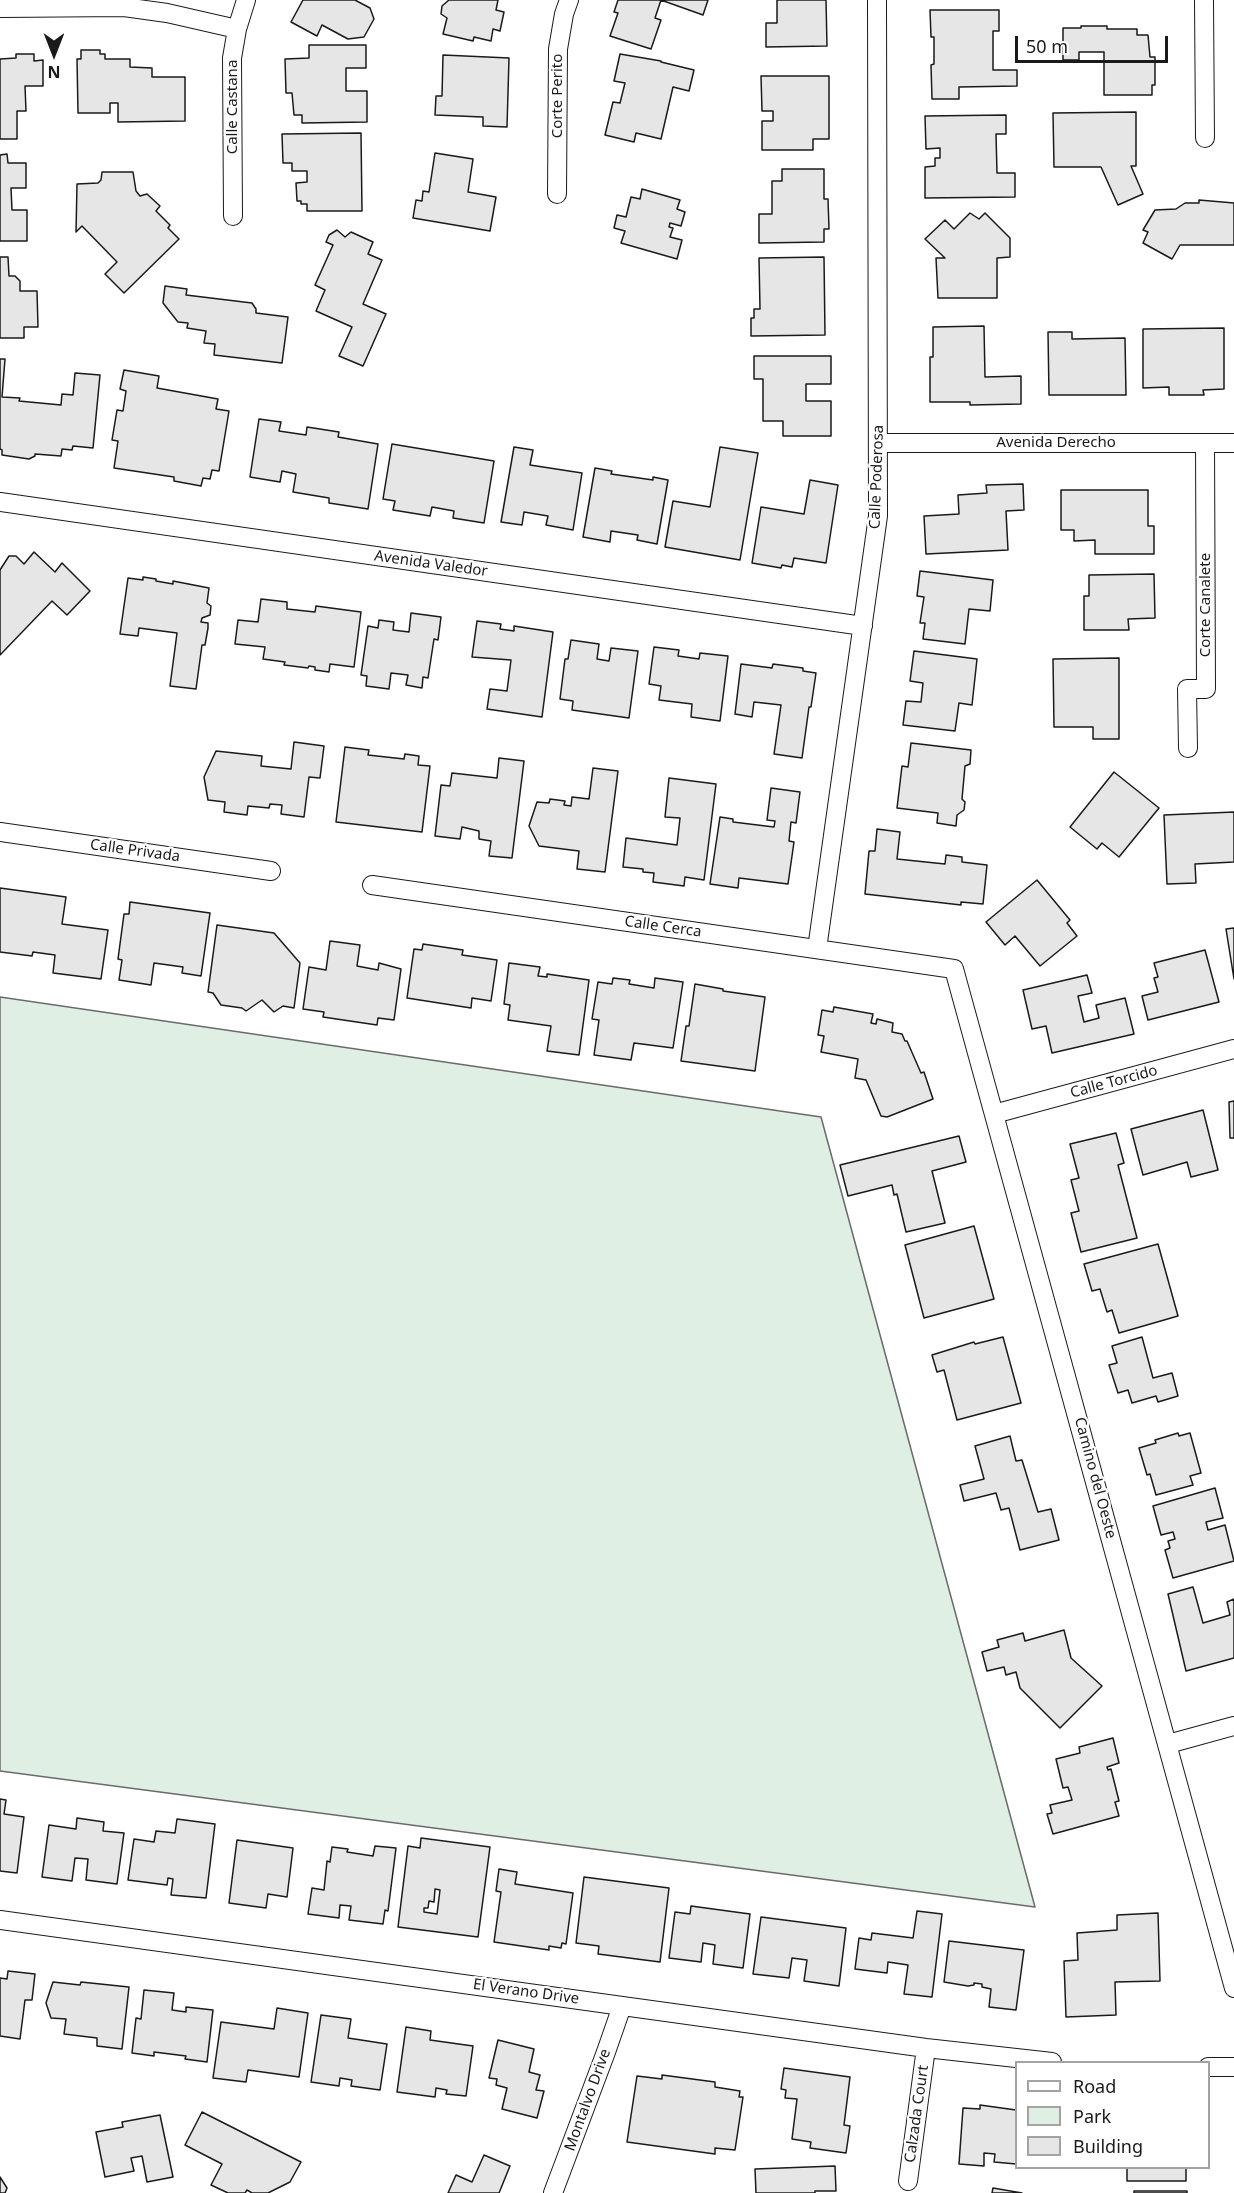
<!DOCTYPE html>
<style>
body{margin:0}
#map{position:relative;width:1234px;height:2193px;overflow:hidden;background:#fff;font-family:"Noto Sans",sans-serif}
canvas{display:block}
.legend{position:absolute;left:1015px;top:2061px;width:195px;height:108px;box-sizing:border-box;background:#fff;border:2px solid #a3a3a3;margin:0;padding:8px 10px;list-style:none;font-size:18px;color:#1a1a1a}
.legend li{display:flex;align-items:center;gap:12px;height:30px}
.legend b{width:30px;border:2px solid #a3a3a3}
.north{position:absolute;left:24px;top:24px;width:60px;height:60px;-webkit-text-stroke:4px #fff;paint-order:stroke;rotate:180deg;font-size:16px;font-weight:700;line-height:24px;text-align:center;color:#1a1a1a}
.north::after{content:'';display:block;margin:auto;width:21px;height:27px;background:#1a1a1a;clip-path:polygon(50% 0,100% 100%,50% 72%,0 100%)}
.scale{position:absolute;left:1015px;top:36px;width:153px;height:27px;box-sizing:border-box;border:3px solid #1a1a1a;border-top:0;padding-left:8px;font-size:18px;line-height:21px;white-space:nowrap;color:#1a1a1a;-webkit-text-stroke:4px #fff;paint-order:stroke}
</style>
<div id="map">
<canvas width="1234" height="2193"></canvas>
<ul class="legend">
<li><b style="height:8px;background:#fff"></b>Road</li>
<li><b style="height:16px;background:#e0efe3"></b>Park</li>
<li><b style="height:16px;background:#e6e6e6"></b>Building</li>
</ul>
<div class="north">N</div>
<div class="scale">50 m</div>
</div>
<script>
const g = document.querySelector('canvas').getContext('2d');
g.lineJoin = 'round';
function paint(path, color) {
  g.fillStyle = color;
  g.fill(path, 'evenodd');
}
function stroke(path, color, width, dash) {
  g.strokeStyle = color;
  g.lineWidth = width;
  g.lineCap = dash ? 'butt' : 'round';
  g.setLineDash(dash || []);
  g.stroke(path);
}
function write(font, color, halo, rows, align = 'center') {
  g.font = font + ' "Noto Sans",sans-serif';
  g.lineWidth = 4.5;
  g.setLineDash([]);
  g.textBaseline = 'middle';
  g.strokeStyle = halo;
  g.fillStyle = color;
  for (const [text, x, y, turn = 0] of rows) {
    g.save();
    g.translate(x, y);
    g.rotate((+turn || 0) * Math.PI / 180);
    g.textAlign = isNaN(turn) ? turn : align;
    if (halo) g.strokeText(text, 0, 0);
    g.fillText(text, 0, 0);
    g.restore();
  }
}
const green = new Path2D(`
 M0 997 821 1117 1035 1907 0 1771Z`);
const building = new Path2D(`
 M303 0H355L370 8 374 19 364 37 348 39 322 25 317 36 291 22Z
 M449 0H498L496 10 504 12 500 31 493 29 491 41 474 37 473 41 443 34 447 18 441 14 442 6Z
 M618 0H661L655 18 661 20 651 49 610 36 618 13 614 12Z
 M661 0H708L703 15Z
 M777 0H826L827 46 766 47V23H777Z
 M930 10H999V31H993V70H1017V86L959 87V99H932L931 65 934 64V37H931Z
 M1081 26H1107V29H1137V35H1148L1150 57H1155V85H1152V95H1104V52H1079V60H1063V28H1081Z
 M309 45H366V68H346V91H367V122L302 123V115H294L292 93H286L285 59 309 58Z
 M81 50H100V54H105V59H130V67L152 68V77H185V121L118 122V103H110V113H78L77 59H81Z
 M16 54H34V61L43 60V86H25L26 111H17V139H0V59L16 58Z
 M620 54 661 61V62L694 70 689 91 673 87 661 139 636 133 634 142 605 135 613 102 620 103 625 83 614 81Z
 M443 55 509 58 507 127 483 126V117L435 115 436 96H442Z
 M761 76H829V139H813V150H762V121H773V111H762Z
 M1136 112V166H1131L1143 194 1118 205 1101 167H1054L1053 113Z
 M1006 115V134H996L997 173H1015V197L925 198V167L935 166V158H940V148L926 149 925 116Z
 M361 133 362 211H307V204H301V201H297L296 183 307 182V171H292V163H283L282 134Z
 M435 153 473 159 468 192 496 197 490 231 413 218 416 200 422 201 423 191 429 192Z
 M7 154 8 163H26V188H11L12 210H27V241H0V155Z
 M782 169H824V199H828L829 229H824V242L759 243V214H772V181H782Z
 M102 172H133L136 191 140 196 147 194 160 206 156 211 170 225 168 228 179 239 124 293 105 274 117 262 82 226 76 232 77 184 98 183 101 180Z
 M642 189 680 200 677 209 685 212 681 226 670 223 669 227 673 228 670 237 682 240 677 259 621 243 625 231 614 228 617 215 626 217 631 197 640 199Z
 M1199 200 1234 203V245H1180L1172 259 1143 243 1148 232 1143 230 1155 210 1176 209 1185 203H1199Z
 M970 213 979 219 985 213 1010 238V257L997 258V298H938L936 258H945L925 239 945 220 954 229Z
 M337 230 345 237 351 232 373 242 368 254 382 260 363 304 386 314 363 366 339 356 352 327 316 311 325 290 315 285 333 245 326 242 329 235Z
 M0 257H8L9 276H15L20 281V291H37L38 327H24V338H0Z
 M824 257 825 335 751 336V318H754V309H760L759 258Z
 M165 286 187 289 186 295 252 303 256 309V313L288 317 282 363 214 355 215 344 204 343 206 331 187 328 188 323 178 322 163 303Z
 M984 326 985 377 1021 376V404L970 405V402H930V357H933V327Z
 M1224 328V389L1203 390 1204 395H1169V387L1143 388V329Z
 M1048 332H1072V339L1125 338 1126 395H1049Z
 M754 356H831V384H806V401H831V436H783V421H763V379H754Z
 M0 359H5L2 397 20 398 19 401 61 405 62 394 73 395 75 373 100 375 93 448 73 446 72 450 62 449 61 456 35 454V456L29 459 2 455V450L0 449Z
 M124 370 159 376 157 388 218 399 216 409 229 411 219 471 212 470 210 479 203 478 201 486 174 481V477L114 468 118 441 112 440 117 410 123 411 126 391 120 389Z
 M259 419 281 422 279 431 306 435 307 427 339 432 338 437 378 444 368 509 329 503V498L293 492 296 474 282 471 280 482 250 477Z
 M392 444 494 461 484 523 453 518 454 511 432 507 430 516 393 510 395 501 383 499Z
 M514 447 533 450 530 465 582 473 573 530 546 525 548 516 524 512 522 525 501 522Z
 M720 447 758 453 740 560 665 547 673 501 710 507Z
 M595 468 612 471 611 474 653 480V477L668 480 657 544 637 540 638 535 611 531 610 542 583 537Z
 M810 480 838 485 826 563 794 558 792 567 782 565 781 568 752 563 761 507 804 514Z
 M1023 484 1024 510 1006 511 1008 550 926 554 924 516 959 514 958 495 987 493 986 485Z
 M1061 490H1148V526H1154V554H1095V540L1074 541V530H1061Z
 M34 552 55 572 62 563 90 591 67 615 52 601 0 655V570L9 556H16L24 564Z
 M920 571 993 580 990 611 969 609 965 644 923 639 925 623H920L924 597 917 596Z
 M1154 574 1155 618 1128 619 1129 630H1084V596H1089V575Z
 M143 577 156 579V581L173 584V581L209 588 207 603 211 606 210 615 202 618 201 622 208 623V628L205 645H202L196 689 170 686 177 633 139 628 138 636 120 634 128 578 143 580Z
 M261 599 287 602V609L315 612 316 606 361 612 354 667 330 664 329 672 315 670V667L309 666 308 668 284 665 285 662 263 659 265 647 235 644 238 620 258 622Z
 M411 613 441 617 438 640 434 639 428 678 423 677 422 688 406 685 408 675 391 673 389 689 366 686 367 676 361 675 368 626 378 628 379 620 394 622 393 630 409 632Z
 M477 621 501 624 500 629 514 631V626L553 632 542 717 487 709 490 689 507 691 511 660 472 657Z
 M571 640 599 644 597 659 609 661 611 648 638 651 629 718 572 710 573 701 560 699 565 659H568Z
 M654 647 679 650 678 656 699 659 700 653 728 656 720 721 691 717 692 704 659 700 661 686 649 684Z
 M914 651 977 659 972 705 959 703 955 731 903 725 906 701 921 702 923 683 910 681Z
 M1119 658V739H1093V727H1054L1053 659Z
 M741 664 772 668 773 664 803 668V671L816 673 811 707H809L802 758 774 754 781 705 754 702 752 717 735 714Z
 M294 742 324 746 320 778 309 777 304 817 281 814 282 805 270 804 269 808 248 806 247 815 224 812 225 802 208 800 204 777 216 751 262 756 261 766 291 769Z
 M911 743 971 750 970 764 965 766 962 799 965 802 964 810 957 815 956 826 937 823 938 813 897 808 902 766 908 767Z
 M345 747 369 750 368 755 404 759 405 754 419 756 418 765 430 766 422 832 336 822Z
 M499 758 524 761 512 858 489 856 491 841 479 839V831L462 827 460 839 435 836 441 785 450 786 452 773 497 778Z
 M593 768 618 771 605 872 577 869 579 851 539 846 529 826 537 802 549 803 550 799 565 801 564 805 571 806 572 797 589 799Z
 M1114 772 1159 808 1119 857 1102 843 1097 849 1070 827Z
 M669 778 716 784 704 880 685 877 684 886 653 882 654 873 643 872V869L623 867 626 838 677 845 680 818 665 817Z
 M771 788 800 792 796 823 791 822 789 841 794 842 788 884 739 878 738 888 710 884 720 817 733 819V822L774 827 775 821 767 820Z
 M1234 812V862L1195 864 1196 883 1167 884 1164 815Z
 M877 829 900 832 897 859 945 864 946 855 962 857V862L987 865 983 904 961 902V905L865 894 869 851H875Z
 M1037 880 1070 920 1067 923 1077 936 1040 966 1015 936 1005 945 986 922Z
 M0 888 66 897 62 924 108 930 101 979 53 973 55 955 33 952 32 956 0 952Z
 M130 902 210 913 201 976 182 973 183 967 154 963 151 985 119 980 122 960 118 959 124 914H129Z
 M217 925 274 933 300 963 294 1008 283 1006 274 1012 262 1000 246 1011 242 1008 221 1005 213 993 208 992Z
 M1234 928V979L1226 929Z
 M330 941 360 945 357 966 378 970 379 963 401 969 394 1020 378 1018 377 1025 323 1017 324 1012 303 1009 309 967 326 970Z
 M423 944 463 950 462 955 497 960 491 1001 472 998 471 1008 407 998 414 949 422 950Z
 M1205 950 1219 1002 1148 1020 1142 996 1158 992 1154 978 1158 977 1154 963Z
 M509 963 540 967 538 976 547 977V974L589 980 579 1055 547 1051 551 1026 508 1020 510 1005 504 1004Z
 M1087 975 1092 993 1078 996 1084 1022 1099 1018 1096 1005 1125 998 1134 1034 1052 1053 1046 1026 1032 1029 1023 990Z
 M613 978 630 980 629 984 654 988 655 978 683 982 673 1048 634 1043 631 1060 594 1055 599 1020 592 1019 598 982 612 984Z
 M695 984 723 989V991L765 997 755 1071 681 1061 686 1026H689Z
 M834 1007 873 1014 871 1023 876 1024 877 1019 893 1023 892 1032 902 1034 905 1041H907L921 1073 924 1072 933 1099 887 1117 881 1116 866 1080 855 1078 858 1059 821 1052 824 1036 818 1035 822 1010 833 1012Z
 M1234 1101V1138H1230L1229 1102Z
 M1203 1110 1218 1170 1191 1177 1187 1162 1143 1175 1131 1129Z
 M1116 1133 1124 1163 1118 1165 1137 1238 1081 1252 1071 1213 1079 1211 1071 1180 1079 1178 1070 1144Z
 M959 1136 966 1162 932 1171 945 1223 906 1232 897 1194 894 1195 892 1185 848 1196 840 1165Z
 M974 1226 994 1299 924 1318 905 1245Z
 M1158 1244 1178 1316 1119 1333 1112 1310 1107 1312 1100 1289 1092 1291 1084 1264Z
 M1003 1337 1021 1403 957 1420 944 1370 937 1372 932 1355 974 1342 975 1344Z
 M1142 1337 1153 1378 1172 1373 1178 1396 1158 1402 1156 1396 1132 1403 1128 1390 1118 1393 1109 1365 1117 1363 1112 1346Z
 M1178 1433 1179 1436 1190 1433 1201 1473 1190 1476 1193 1485 1156 1495 1150 1474 1147 1475 1139 1448 1156 1443 1155 1440Z
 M1010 1436 1016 1461 1022 1460 1038 1512 1051 1509 1059 1540 1020 1550 1009 1508 1001 1510 996 1493 964 1501 960 1485 984 1479 975 1446Z
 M1215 1488 1223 1518 1206 1522 1208 1530 1225 1525 1234 1561 1173 1578 1165 1550 1170 1548 1168 1541 1175 1539 1173 1532 1161 1535 1153 1506Z
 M1193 1587 1203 1623 1230 1615 1227 1602 1234 1599V1658L1186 1671 1168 1594Z
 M1064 1630 1071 1658 1102 1686 1060 1728 1020 1688 1016 1672 1006 1675 1004 1667 987 1671 982 1652 999 1647 997 1640 1023 1633 1025 1641Z
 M1113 1738 1119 1763 1107 1767 1108 1770 1111 1769 1119 1801 1115 1802 1119 1816 1053 1834 1047 1814 1052 1813 1050 1805 1072 1800 1068 1787 1063 1788 1056 1759 1080 1753 1079 1747Z
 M0 1799 6 1800 4 1814 24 1817 17 1873 0 1871Z
 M77 1818 104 1822 103 1831 124 1833 117 1884 86 1880 88 1859 75 1858 72 1881 42 1877 49 1825 76 1829Z
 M177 1819 215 1824 206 1898 171 1895 173 1879 168 1878 167 1885 128 1880 134 1839 154 1842 156 1831 175 1833Z
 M421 1838 490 1847 478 1937 398 1927 408 1846 420 1848ZM435 1889 440 1890 437 1914 424 1912V1908H428L429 1901 434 1902Z
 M237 1840 293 1848 287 1897 268 1894 266 1908 229 1903Z
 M375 1846 396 1848 388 1911 385 1910 383 1924 349 1920 351 1906 340 1905 339 1918 308 1914 312 1888 324 1890 327 1861 330 1862 332 1847 348 1849 347 1852 373 1856Z
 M499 1869 517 1872 515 1884 573 1893 566 1944 562 1943 561 1948 549 1946V1950L494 1942 501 1892 496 1891Z
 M584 1877 669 1888 660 1962 598 1954 599 1946 576 1943Z
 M691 1906 750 1914 743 1968 713 1964 715 1945 703 1943 701 1962 669 1958 675 1912 690 1914Z
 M917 1911 942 1914 932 1997 904 1994 908 1965 888 1962 887 1973 855 1969 859 1938 871 1940 872 1933 913 1938Z
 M1158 1913 1160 1981 1115 1982 1116 2015 1066 2017 1064 1961 1078 1960 1077 1933 1117 1930V1915Z
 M761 1917 846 1928 839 1986 804 1981 807 1960 792 1958 789 1978 753 1974Z
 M949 1941 1024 1950 1016 2010 989 2007 991 1989 982 1987V1984L974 1983V1985L968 1986 944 1982Z
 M8 1971 35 1974 32 2000H25L20 2039 0 2036V1978L7 1979Z
 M53 1982 80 1985 81 1982 129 1987 122 2049 97 2046V2038L64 2034 66 2019 51 2018 46 2003Z
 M144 1990 174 1993 172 2010 186 2012V2007L213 2010 207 2062 185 2059 186 2056 154 2052V2056L132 2053 136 2018 141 2019Z
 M277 2008 308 2013 299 2077 248 2070 246 2082 213 2078 221 2022 274 2029Z
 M321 2015 351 2019 348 2038 387 2044 380 2090 351 2086 352 2080 340 2078 339 2086 311 2082Z
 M406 2027 431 2031 430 2040 473 2046 466 2096 446 2094 447 2090 436 2088 435 2097 397 2092Z
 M498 2040 534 2049 529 2072 540 2075 536 2090 544 2091 537 2118 502 2109 507 2088 496 2085 497 2079 489 2078Z
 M784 2068 850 2077 844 2125 850 2126 846 2153 810 2148 811 2142 792 2139 797 2099 785 2098 786 2090 781 2089Z
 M662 2075 715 2082V2087L740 2091 739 2097H743L735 2150 715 2148V2154L627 2142 637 2076 662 2079Z
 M980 2105 1016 2110V2164L994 2162 995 2154 984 2153V2166L959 2164 963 2108 980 2109Z
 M202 2112 301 2162 290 2182 268 2193H252L247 2190 245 2193H228L211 2185 222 2164 185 2145Z
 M160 2115 173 2177 147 2182 142 2156 131 2158 134 2171 105 2177 96 2132 123 2127 122 2122Z
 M484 2155 510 2166 499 2193H448L456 2175 472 2182Z
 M835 2166 836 2191H815V2193H756L755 2169Z
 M1127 2168H1186V2181H1127Z
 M0 2177 7 2188 5 2193H0Z
 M993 2188 1022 2193H992Z
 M1134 2191H1187V2193H1134Z`);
const minor = new Path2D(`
 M1204 0 1205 138
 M0 8 124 7 167 13 237 29
 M557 194 558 49 564 14 569 0
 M233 216 232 58 237 29 246 0
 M879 443H1234
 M0 502 863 626
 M1188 748 1187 689H1206L1205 443
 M0 832 271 871
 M372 885 954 969 1234 1988
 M817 949 878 516 877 0
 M994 1114 1234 1049
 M1168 1744 1234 1726
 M0 1920 926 2048 1052 2062
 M1208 2067H1234
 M908 2181 926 2048
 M553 2193 606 2052 622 2006`);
const streetNames = [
 ["Corte Perito",558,96,-90],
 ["Calle Castana",233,107,-90],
 ["Avenida Derecho",1056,443],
 ["Calle Poderosa",877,477,-88],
 ["Avenida Valedor",431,564,8],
 ["Corte Canalete",1206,605,-90],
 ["Calle Privada",135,851,8],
 ["Calle Cerca",663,927,8],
 ["Calle Torcido",1114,1082,-15],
 ["Camino del Oeste",1095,1478,75],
 ["El Verano Drive",526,1992,8],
 ["Montalvo Drive",588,2100,-70],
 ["Calzada Court",917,2114,-82]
];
paint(green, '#e0efe3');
stroke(green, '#6a6a6a', 1.5);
paint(building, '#e6e6e6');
stroke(building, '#1a1a1a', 1.5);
stroke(minor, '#1a1a1a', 20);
stroke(minor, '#fff', 18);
write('15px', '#1a1a1a', '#fff', streetNames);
</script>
